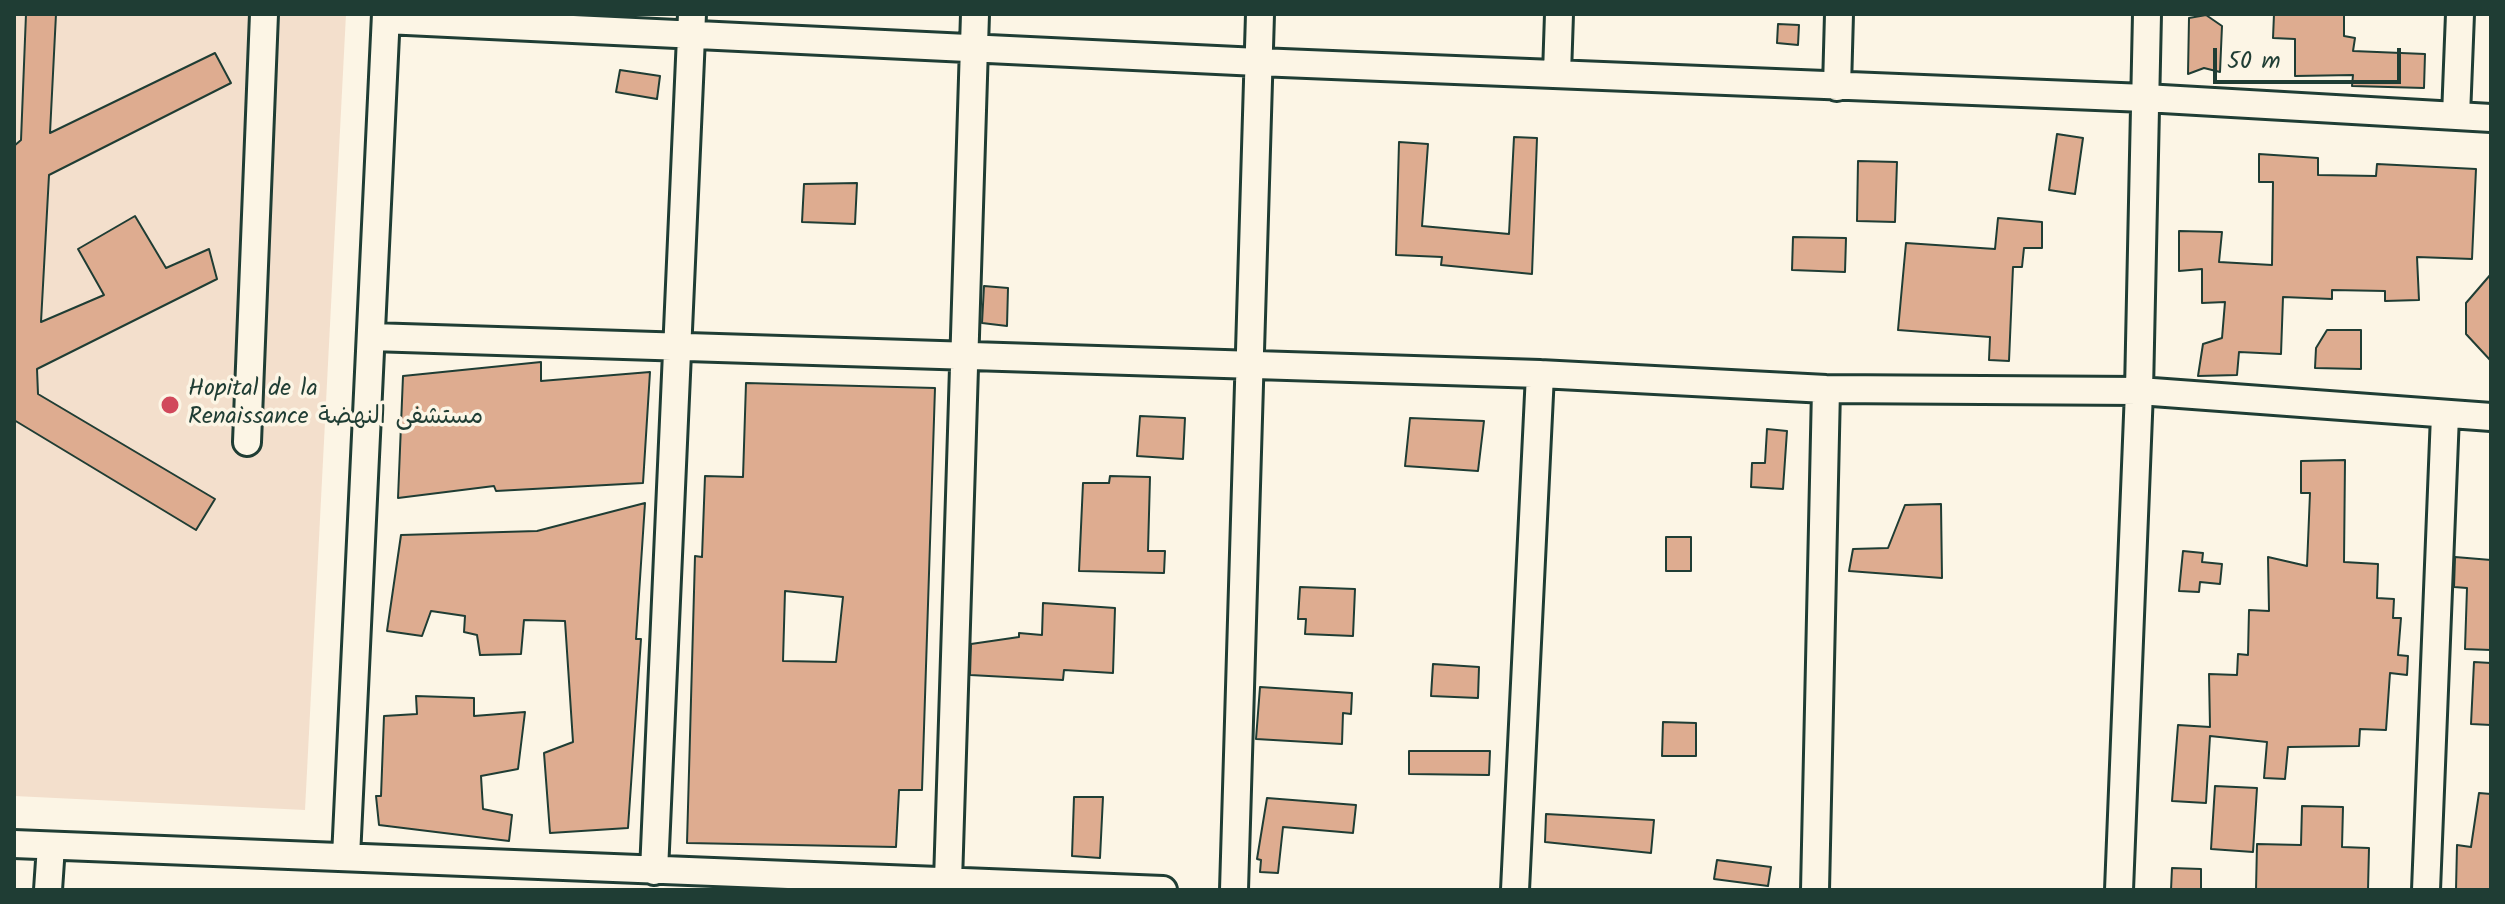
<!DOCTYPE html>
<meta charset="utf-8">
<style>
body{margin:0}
#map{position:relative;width:2505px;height:904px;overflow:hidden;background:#fcf5e5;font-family:Kalam,sans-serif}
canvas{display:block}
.frame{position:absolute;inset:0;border:16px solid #1f3d34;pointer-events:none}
.scale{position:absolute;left:2213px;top:48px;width:188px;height:36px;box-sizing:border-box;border:4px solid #1f3d34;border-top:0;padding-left:10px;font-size:24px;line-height:28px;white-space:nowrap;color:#1f3d34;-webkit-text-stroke:6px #fcf5e5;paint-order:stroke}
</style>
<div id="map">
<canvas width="2505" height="904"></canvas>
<div class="frame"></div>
<div class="scale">50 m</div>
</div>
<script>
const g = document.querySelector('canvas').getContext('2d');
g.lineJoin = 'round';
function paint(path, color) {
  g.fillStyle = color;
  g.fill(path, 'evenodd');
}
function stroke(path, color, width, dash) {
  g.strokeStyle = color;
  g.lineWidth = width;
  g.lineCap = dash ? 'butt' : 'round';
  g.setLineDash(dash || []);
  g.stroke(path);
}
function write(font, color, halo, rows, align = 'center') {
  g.font = font + ' Kalam,"Playpen Sans Arabic",sans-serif';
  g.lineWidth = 7;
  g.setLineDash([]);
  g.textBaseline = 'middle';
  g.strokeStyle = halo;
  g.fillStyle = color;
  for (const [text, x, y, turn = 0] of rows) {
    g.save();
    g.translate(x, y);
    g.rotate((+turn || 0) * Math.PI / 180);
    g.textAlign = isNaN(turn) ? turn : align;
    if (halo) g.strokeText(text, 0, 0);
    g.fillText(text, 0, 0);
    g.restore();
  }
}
const built = new Path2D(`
 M14 14H346L305 810 14 796Z`);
const building = new Path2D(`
 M26 14H56L50 133 215 53 231 83 49 175 41 322 104 295 78 249 135 216 166 268 209 249 217 279 37 369 38 394 215 499 196 530 14 420V146L21 140Z
 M2274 14H2344V36L2355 38 2353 51 2425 54 2424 88 2352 86 2353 75 2295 76V39L2273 38Z
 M2206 15 2222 26 2220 72 2204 68 2188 74 2189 18Z
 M1778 24 1799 25 1798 45 1777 43Z
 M620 70 660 76 657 99 616 92Z
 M2057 134 2083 138 2075 194 2049 190Z
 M1514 137 1537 138 1532 274 1441 265 1442 257 1396 255 1399 142 1428 144 1422 226 1509 234Z
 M2259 154 2318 158V175L2376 176 2377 164 2476 169 2472 259 2417 257 2419 300 2385 301V291L2332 290V299L2283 297 2281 354 2239 352 2237 375 2198 376 2203 344 2222 338 2225 302 2202 303V269L2179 271V231L2222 232 2219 262 2272 265 2273 182H2259Z
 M1858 161 1897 162 1895 222 1857 221Z
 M857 183 855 224 802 222 804 184Z
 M1998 218 2042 222V248H2024L2022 267H2013L2009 361 1989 360 1990 337 1898 330 1906 243 1995 249Z
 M1793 237 1846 238 1845 272 1792 270Z
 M2491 274V361L2466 334V303Z
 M984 286 1008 288 1007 326 982 323Z
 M2327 330H2361V369L2315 368 2316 348Z
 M541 362V381L650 372 643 483 496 491 494 486 398 498 403 376Z
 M746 383 935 388 922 790H899L896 847 687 843 695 556 702 557 705 476 743 477ZM785 591 843 597 836 662 783 661Z
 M1140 416 1185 418 1183 459 1137 456Z
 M1410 418 1484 421 1478 471 1405 466Z
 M1767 429 1787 431 1783 489 1751 487 1752 463H1765Z
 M2345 460 2344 562 2378 564 2377 598 2394 599 2393 618H2401L2398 655 2408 656 2407 675 2390 673 2386 730 2360 729 2359 746 2288 747 2285 779 2264 778 2267 742 2210 736 2206 803 2172 801 2178 725 2210 727 2209 674 2237 675 2238 654 2248 655 2249 610 2269 611 2268 557 2307 566 2310 493H2301V461Z
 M1110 476 1150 477 1148 551H1165L1164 573 1079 571 1083 483H1109Z
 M645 503 636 639H641L628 828 550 833 544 753 573 742 565 621 524 620 521 654 480 655 477 635 464 632 465 616 431 611 422 636 387 631 401 535 537 531Z
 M1941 504 1942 578 1849 571 1853 549 1888 548 1905 505Z
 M1666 537H1691V571H1666Z
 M2183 551 2203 553 2202 562 2222 564 2220 584 2200 582 2199 592 2179 591Z
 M2455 557 2491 560V650L2465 649 2467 588 2454 587Z
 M1300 587 1355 589 1353 636 1305 634 1306 619H1298Z
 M1043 603 1115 608 1113 673 1064 670 1063 680 970 675 971 644 1019 637V633L1042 635Z
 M2474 662 2491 663V725L2471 724Z
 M1433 664 1479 667 1478 698 1431 696Z
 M1260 687 1352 693 1351 714 1343 713 1342 744 1256 739Z
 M416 696 474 698V716L525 712 518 769 481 776 483 809 512 815 509 841 379 825 376 796H381L384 716 417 714Z
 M1663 722 1696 723V756H1662Z
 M1409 751H1490L1489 775 1409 774Z
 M2215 786 2257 788 2253 852 2211 849Z
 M2479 793 2491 794V890H2456L2457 845 2471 847Z
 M1074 797H1103L1100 858 1072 856Z
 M1267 798 1356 805 1353 833 1283 827 1278 873 1260 872 1261 860 1257 859Z
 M2302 806 2343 807 2342 847 2369 848 2368 890H2256L2257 844 2301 845Z
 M1546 814 1654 820 1651 853 1545 842Z
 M1717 860 1771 867 1768 886 1714 879Z
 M2172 868 2201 869V890H2171Z`);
const minor = new Path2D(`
 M386 20 1258 62 2145 98 2491 118
 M1557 74 1559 14
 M1837 87 1839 14
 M2456 116 2460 14
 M371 337 1540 374 1826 389 2139 391 2491 417
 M247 442 264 14
 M14 844 1163 890
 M346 857 386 14
 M654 871 692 14
 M948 881 975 14
 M48 890 51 846
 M1234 890 1260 14
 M1515 890 1540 374
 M1815 890 1826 389
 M2119 890 2139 391 2147 14
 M2426 890 2445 415`);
const markers = [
 [170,405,10,"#d1495b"]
];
const poiNames = [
 ["Hopital de la",188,391],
 ["Renaissance مستشفى النهضة",188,419]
];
paint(built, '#f3dfcc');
paint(building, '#deac90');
stroke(building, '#1f3d34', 2);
stroke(minor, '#1f3d34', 32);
stroke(minor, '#fcf5e5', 26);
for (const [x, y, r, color] of markers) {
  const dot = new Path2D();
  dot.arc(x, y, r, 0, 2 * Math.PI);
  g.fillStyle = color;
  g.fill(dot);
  stroke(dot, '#fcf5e5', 3);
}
write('24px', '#1f3d34', '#fcf5e5', poiNames, 'left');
</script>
